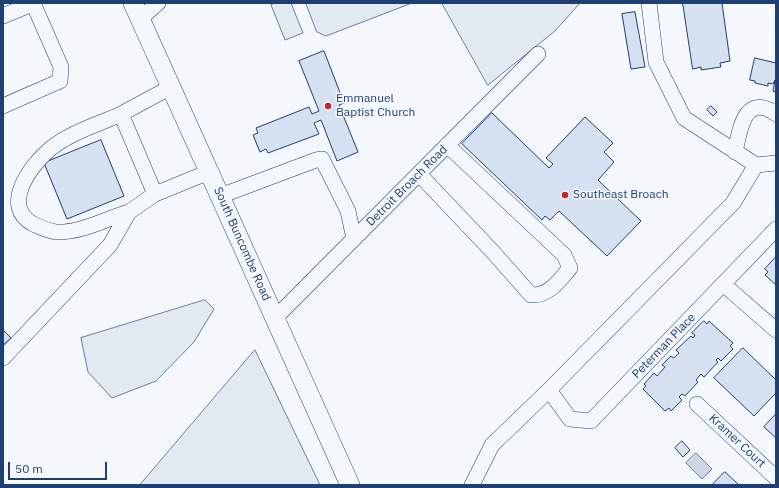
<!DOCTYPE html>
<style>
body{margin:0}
#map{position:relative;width:779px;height:488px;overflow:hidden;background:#f4f7fb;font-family:"IBM Plex Sans",sans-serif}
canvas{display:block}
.frame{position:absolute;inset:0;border:4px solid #1d3f73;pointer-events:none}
.scale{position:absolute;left:8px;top:462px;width:99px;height:18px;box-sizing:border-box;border:2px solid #1d3f73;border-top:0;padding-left:5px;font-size:12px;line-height:14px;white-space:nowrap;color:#1d3f73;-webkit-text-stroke:3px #f4f7fb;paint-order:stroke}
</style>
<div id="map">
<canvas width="779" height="488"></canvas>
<div class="frame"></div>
<div class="scale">50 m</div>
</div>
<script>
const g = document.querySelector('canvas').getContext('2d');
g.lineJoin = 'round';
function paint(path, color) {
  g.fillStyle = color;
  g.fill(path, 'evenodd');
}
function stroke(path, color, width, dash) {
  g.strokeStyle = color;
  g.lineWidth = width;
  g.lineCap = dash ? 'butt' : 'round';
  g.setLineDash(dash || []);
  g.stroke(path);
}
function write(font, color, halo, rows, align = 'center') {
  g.font = font + ' "IBM Plex Sans",sans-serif';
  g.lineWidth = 3;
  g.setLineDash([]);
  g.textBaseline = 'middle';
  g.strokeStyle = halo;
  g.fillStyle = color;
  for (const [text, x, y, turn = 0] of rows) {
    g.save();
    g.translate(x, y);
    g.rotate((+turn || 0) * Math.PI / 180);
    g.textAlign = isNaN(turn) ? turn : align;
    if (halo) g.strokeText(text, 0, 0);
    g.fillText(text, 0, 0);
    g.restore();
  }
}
const green = new Path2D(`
 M275 3H291L303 33 285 40 271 5Z
 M306 3H412L326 36 317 32Z
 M442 3H580L555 31 488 85Z
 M205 300 214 309 194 342 156 381 112 398 88 372 81 338Z
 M255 350 320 485H140Z`);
const water = new Path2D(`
 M696 453 712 469 702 479 686 463Z`);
const building = new Path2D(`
 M683 3H722L730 61 720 63 721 67 701 70V67L693 69Z
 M635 12 645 67 631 69 622 14Z
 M324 51 344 103 339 105 358 152 337 161 321 120 314 123 319 134 268 153 266 149 260 152 253 135 258 133 256 128 309 107 312 114 319 111 299 61Z
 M755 58 776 63V92L773 91 775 80 773 84 768 83V86L755 83V81L750 80Z
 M711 106 717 112 713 116 707 110Z
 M492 113 549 168 553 164 546 158 585 117 613 143 604 152 614 162 598 180 641 221 607 256 559 211 550 220 545 216 542 220 462 144Z
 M101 140 124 196 67 219 44 163Z
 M776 257V285L765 275 768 272 765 269Z
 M704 321 707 324 709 321 733 343 730 346 733 349 721 361 718 358 716 360 718 362 704 377 701 374 696 380 698 382 685 396 682 394 679 397 682 400 671 411 669 408 665 411 643 389 646 386 644 384 654 373 657 376 665 367 662 365 671 356 674 358 679 353 676 350 691 336 693 338 695 335 692 333Z
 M3 330 11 338 3 345Z
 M743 348 776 380V393L754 416 714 378Z
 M776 414V438L764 427Z
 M682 441 690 450 683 457 675 448Z
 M725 472 739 485H712Z`);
const minor = new Path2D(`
 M649 3 656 62 684 118 756 165 776 163
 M3 16 34 3
 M140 19 158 3
 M3 106 60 81 61 67 33 3
 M121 114C97 125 71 132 50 149 31 165 0 206 33 224 40 227 48 231 56 232 81 233 105 219 129 212
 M735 152C740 130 744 92 776 114
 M419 174 492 251 531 295C549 296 559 281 570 268L564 255 447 145
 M155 194 121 114 171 87
 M220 196 316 160 322 159 348 211 354 239
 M723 284 776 330
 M275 318 538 54
 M3 358 110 245 129 212 155 194 209 172
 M549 390 570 419 591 421 776 229
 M697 404 776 478
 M472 485 492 445 549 390 733 203 756 165`);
const major = new Path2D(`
 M133 3 350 485`);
const markers = [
 [328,106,4,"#c62828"],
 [565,195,4,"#c62828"]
];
const poiNames = [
 ["Emmanuel",336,99],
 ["Baptist Church",336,113],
 ["Southeast Broach",573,195]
];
const streetNames = [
 ["Detroit Broach Road",407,186,-45],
 ["South Buncombe Road",242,244,66],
 ["Peterman Place",664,346,-46],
 ["Kramer Court",737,441,43]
];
paint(green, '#e3e9f0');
stroke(green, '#687fa3', 1);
paint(water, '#cfd7e4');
stroke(water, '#687fa3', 1);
paint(building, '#d5e0f0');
stroke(building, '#1d3f73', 1);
stroke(minor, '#1d3f73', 16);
stroke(major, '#1d3f73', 20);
stroke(minor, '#f4f7fb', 15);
stroke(major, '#f4f7fb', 19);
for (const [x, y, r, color] of markers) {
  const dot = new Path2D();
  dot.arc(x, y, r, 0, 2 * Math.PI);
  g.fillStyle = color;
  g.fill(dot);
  stroke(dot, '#f4f7fb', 1.5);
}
write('12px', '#1d3f73', '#f4f7fb', poiNames, 'left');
write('12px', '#1d3f73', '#f4f7fb', streetNames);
</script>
